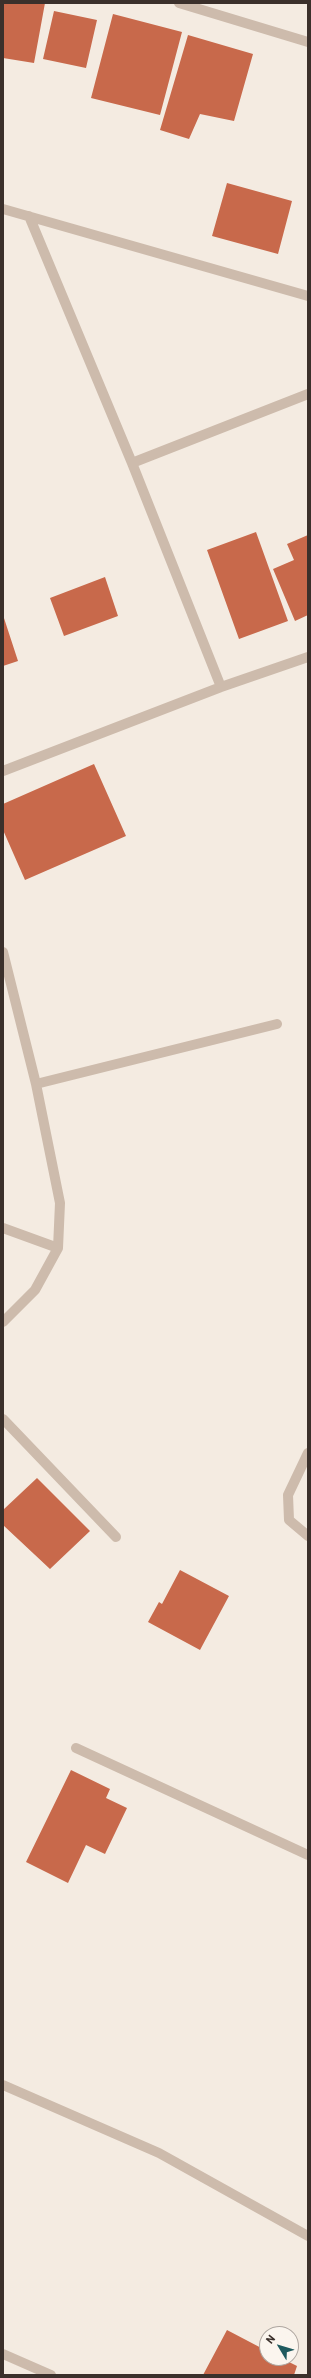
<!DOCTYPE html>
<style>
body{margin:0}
#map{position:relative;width:311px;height:2378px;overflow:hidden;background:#f4ebe1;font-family:Barlow,sans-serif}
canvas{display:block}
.frame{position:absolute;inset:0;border:4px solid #3b302b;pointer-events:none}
.north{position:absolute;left:259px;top:2326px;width:40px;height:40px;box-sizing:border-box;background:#fbf5ee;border:1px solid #aea6a0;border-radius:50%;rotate:308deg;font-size:11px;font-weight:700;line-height:16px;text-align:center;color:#3b302b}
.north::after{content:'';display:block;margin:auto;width:14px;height:18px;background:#1f5a5e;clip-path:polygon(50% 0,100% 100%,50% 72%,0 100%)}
</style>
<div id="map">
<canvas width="311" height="2378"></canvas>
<div class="frame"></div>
<div class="north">N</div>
</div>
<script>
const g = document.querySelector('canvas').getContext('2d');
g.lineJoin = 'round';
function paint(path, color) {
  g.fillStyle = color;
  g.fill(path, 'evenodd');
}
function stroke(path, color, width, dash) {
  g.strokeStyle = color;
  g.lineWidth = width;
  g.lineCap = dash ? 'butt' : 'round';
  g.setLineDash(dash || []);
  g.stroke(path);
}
const building = new Path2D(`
 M3 3H45L34 63 3 58Z
 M54 11 97 20 86 68 43 59Z
 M113 14 182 32 160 115 91 98Z
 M188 35 253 54 234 121 200 114 189 139 160 130Z
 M227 183 292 201 278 254 212 236Z
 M256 532 288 621 239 639 207 550Z
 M308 535V615L295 621 273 569 294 560 287 544Z
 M105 577 118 616 64 636 50 598Z
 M3 615 18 661 3 666Z
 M94 764 126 836 25 880 3 830V804Z
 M37 1478 90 1531 50 1569 3 1525V1510Z
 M180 1570 229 1596 200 1650 148 1622 159 1602 162 1604Z
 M71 1770 110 1789 106 1798 127 1808 105 1854 86 1845 68 1883 26 1862Z
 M227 2330 267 2351V2358H281L297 2366 294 2375H203Z`);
const minor = new Path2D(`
 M179 3 308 42
 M3 209 308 296
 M29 216 132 463 221 687
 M132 463 308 394
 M3 771 221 687 308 657
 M3 952 36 1084 60 1203 58 1248 35 1290 3 1322
 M36 1084 277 1024
 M3 1228 58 1248
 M3 1419 116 1537
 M308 1453 288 1495 289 1520 308 1536
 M76 1748 308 1855
 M3 2085 159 2153 308 2236
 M3 2354 51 2375`);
paint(building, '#c8694b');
stroke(minor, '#cdbbac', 10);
</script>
